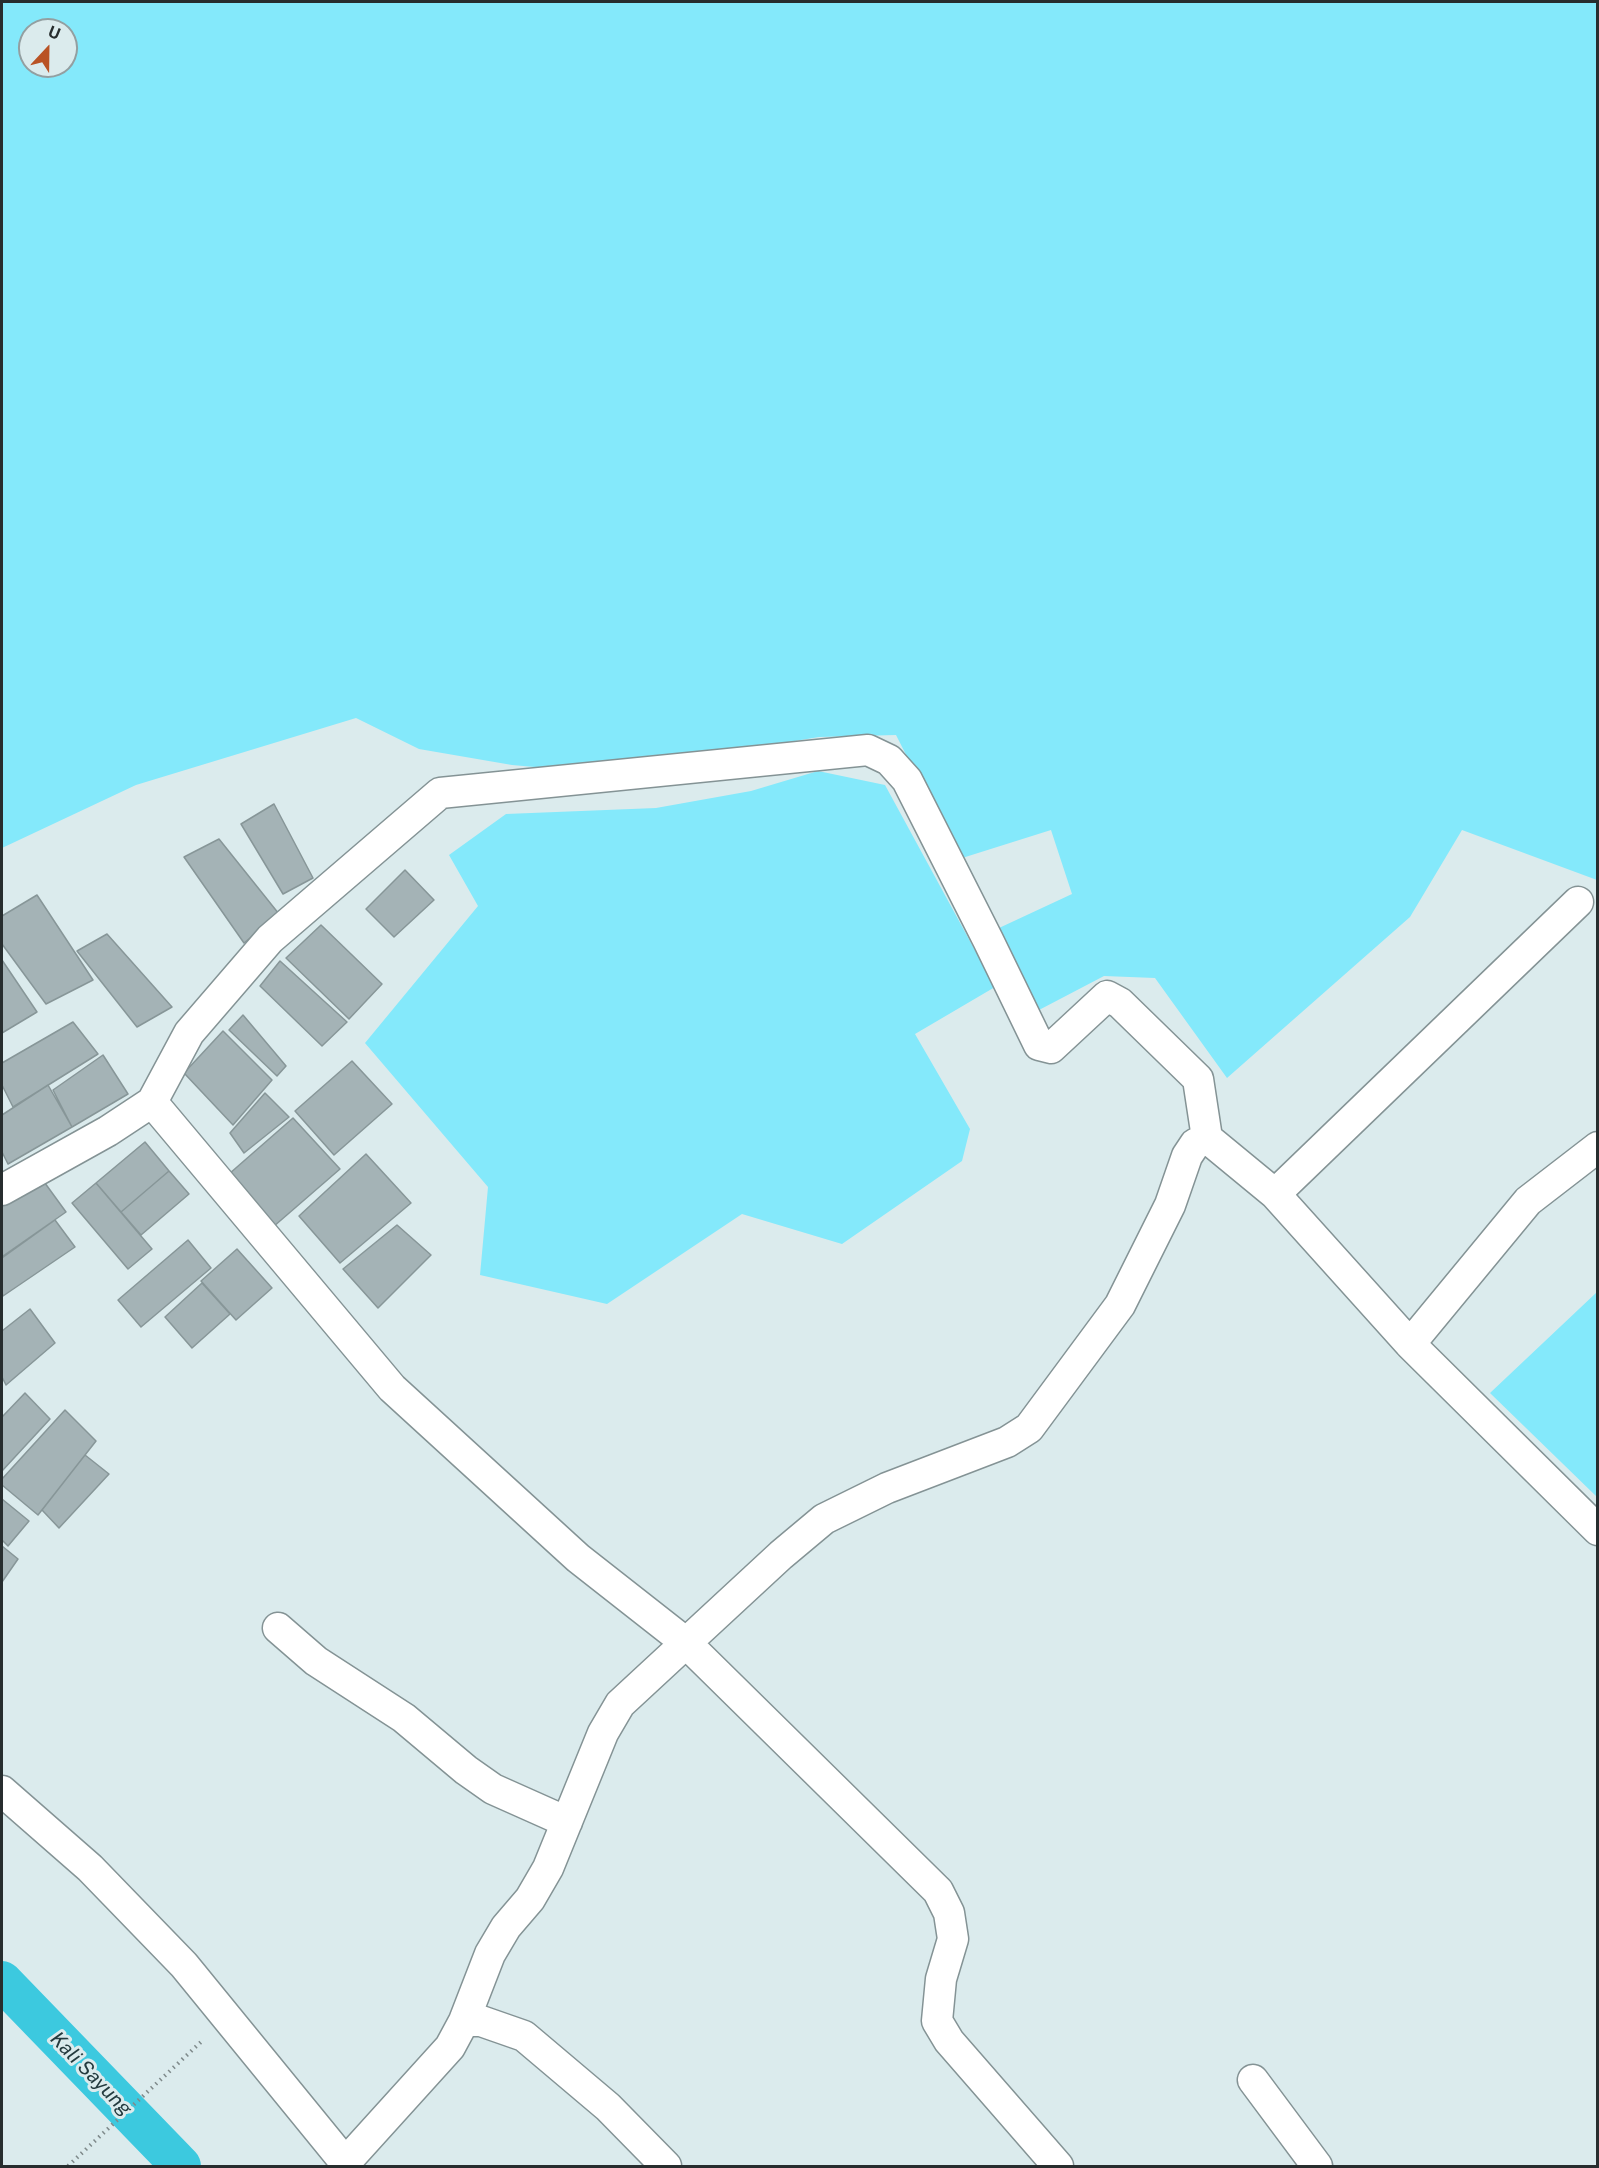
<!DOCTYPE html>
<style>
body{margin:0}
#map{position:relative;width:1599px;height:2168px;overflow:hidden;background:#dbebed;font-family:"Public Sans",sans-serif}
canvas{display:block}
.frame{position:absolute;inset:0;border:3px solid #272d2e;pointer-events:none}
.north{position:absolute;left:18px;top:18px;width:60px;height:60px;box-sizing:border-box;background:#dbebed;border:2px solid #939fa1;border-radius:50%;rotate:22deg;font-size:16px;font-weight:700;line-height:24px;text-align:center;color:#272d2e}
.north::after{content:'';display:block;margin:auto;width:21px;height:27px;background:#b95325;clip-path:polygon(50% 0,100% 100%,50% 72%,0 100%)}
</style>
<div id="map">
<canvas width="1599" height="2168"></canvas>
<div class="frame"></div>
<div class="north">U</div>
</div>
<script>
const g = document.querySelector('canvas').getContext('2d');
g.lineJoin = 'round';
function paint(path, color) {
  g.fillStyle = color;
  g.fill(path, 'evenodd');
}
function stroke(path, color, width, dash) {
  g.strokeStyle = color;
  g.lineWidth = width;
  g.lineCap = dash ? 'butt' : 'round';
  g.setLineDash(dash || []);
  g.stroke(path);
}
function write(font, color, halo, rows, align = 'center') {
  g.font = font + ' "Public Sans",sans-serif';
  g.lineWidth = 6;
  g.setLineDash([]);
  g.textBaseline = 'middle';
  g.strokeStyle = halo;
  g.fillStyle = color;
  for (const [text, x, y, turn = 0] of rows) {
    g.save();
    g.translate(x, y);
    g.rotate((+turn || 0) * Math.PI / 180);
    g.textAlign = isNaN(turn) ? turn : align;
    if (halo) g.strokeText(text, 0, 0);
    g.fillText(text, 0, 0);
    g.restore();
  }
}
const green = new Path2D(`
 M2 2H1597V880L1462 830 1410 917 1227 1078 1155 978 1104 976 1039 1010 999 928 1072 894 1051 830 959 859 896 735 819 737 602 773 512 765 419 749 356 718 136 785 2 848ZM30 30H66V66H30Z
 M818 771 885 785 995 987 915 1034 970 1129 962 1161 842 1244 742 1214 607 1304 480 1275 488 1187 365 1043 478 906 449 855 506 814 656 808 751 791Z
 M1597 1292V1497L1490 1393Z`);
const canal = new Path2D(`
 M2 1981 181 2166`);
const building = new Path2D(`
 M274 804 313 878 283 894 241 824Z
 M219 839 279 914 244 943 184 857Z
 M405 870 434 900 394 937 366 909Z
 M37 895 93 980 46 1004 2 944V916Z
 M321 925 382 984 349 1019 286 958Z
 M107 934 172 1007 137 1027 77 951Z
 M2 960 37 1012 2 1033Z
 M280 961 347 1022 322 1046 260 986Z
 M243 1015 286 1066 277 1076 229 1030Z
 M73 1022 98 1054 13 1107 2 1085V1063Z
 M223 1031 272 1080 233 1125 184 1073Z
 M103 1055 128 1094 72 1127 53 1090Z
 M352 1061 392 1104 334 1155 295 1111Z
 M48 1085 72 1127 8 1164 2 1152V1115Z
 M265 1093 289 1117 244 1153 230 1133Z
 M293 1118 340 1169 273 1227 229 1174Z
 M145 1142 169 1171 121 1212 96 1183Z
 M366 1154 411 1203 340 1263 299 1216Z
 M169 1171 189 1194 141 1235 121 1212Z
 M42 1179 66 1212 3 1256 2 1254V1206Z
 M96 1183 152 1249 128 1269 72 1203Z
 M55 1220 75 1247 3 1296 2 1293V1258Z
 M397 1225 431 1255 378 1308 343 1269Z
 M188 1240 211 1268 141 1327 118 1300Z
 M237 1249 272 1288 236 1320 201 1281Z
 M202 1283 230 1314 192 1348 165 1317Z
 M30 1309 55 1343 6 1385 2 1377V1331Z
 M25 1393 50 1419 2 1471V1417Z
 M65 1410 96 1441 38 1515 2 1485V1479Z
 M85 1455 109 1474 59 1528 42 1510Z
 M2 1499 29 1521 8 1546 2 1540Z
 M2 1546 18 1559 2 1582Z`);
const path = new Path2D(`
 M68 2166 202 2041`);
const minor = new Path2D(`
 M152 1102 392 1388 578 1558 685 1642 938 1891 949 1913 953 1939 941 1979 937 2021 949 2041 1058 2166
 M2 1190 108 1131 152 1102 189 1033 270 939 440 793 868 750 889 760 907 780 988 940 1039 1045 1051 1048 1107 996 1120 1003 1198 1079 1207 1138
 M1275 1194 1578 902
 M1410 1344 1528 1201 1598 1147
 M278 1628 316 1661 404 1718 466 1770 493 1789 567 1822
 M2 1791 90 1868 184 1965 348 2166
 M464 2021H481L524 2036 608 2107 666 2166
 M1253 2080 1317 2166
 M345 2163 450 2047 464 2021 490 1954 506 1927 530 1899 548 1868 603 1733 620 1704 781 1555 824 1519 887 1488 1007 1442 1029 1428 1120 1305 1170 1205 1187 1156 1195 1144 1207 1138 1275 1194 1410 1344 1598 1530`);
const waterNames = [
 ["Kali Sayung",91,2074,46]
];
paint(green, '#84e9fb');
stroke(canal, '#3cc9df', 40);
paint(building, '#a4b3b6');
stroke(building, '#879698', 1.5);
stroke(minor, '#849395', 33);
stroke(path, '#7f8a8b', 4, [1.5, 4.5]);
stroke(minor, '#fff', 30);
write('italic 20px', '#243b3f', '#dbebed', waterNames);
</script>
